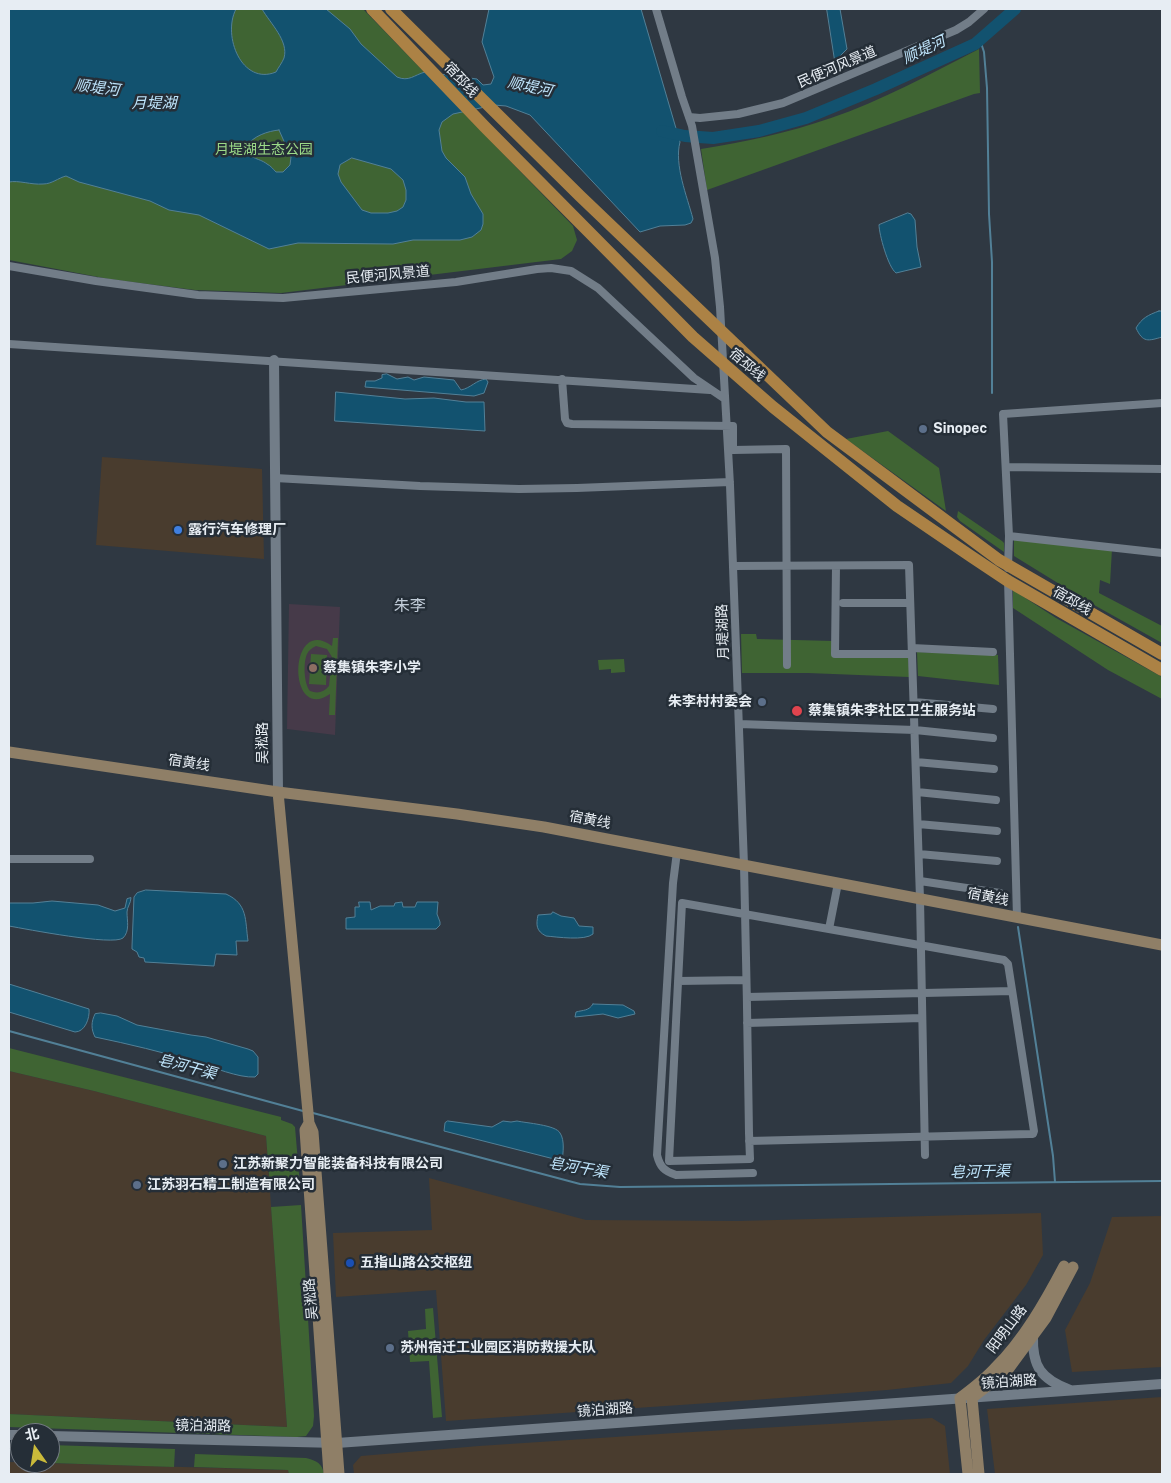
<!DOCTYPE html>
<meta charset="utf-8">
<style>
body{margin:0}
#map{position:relative;width:1171px;height:1483px;overflow:hidden;background:#2f3842;font-family:"Public Sans","Noto Sans SC",sans-serif}
canvas{display:block}
.frame{position:absolute;inset:0;border:10px solid #e7edf3;pointer-events:none}
.north{position:absolute;left:10px;top:1423px;width:50px;height:50px;box-sizing:border-box;background:#252e37;border:1px solid #737a82;border-radius:50%;rotate:347deg;font-size:14px;font-weight:700;line-height:20px;text-align:center;color:#e7edf3}
.north::after{content:'';display:block;margin:auto;width:18px;height:22px;background:#caba3a;clip-path:polygon(50% 0,100% 100%,50% 72%,0 100%)}
</style>
<div id="map">
<canvas width="1171" height="1483"></canvas>
<div class="frame"></div>
<div class="north">北</div>
</div>
<script>
const g = document.querySelector('canvas').getContext('2d');
g.lineJoin = 'round';
function paint(path, color) {
  g.fillStyle = color;
  g.fill(path, 'evenodd');
}
function stroke(path, color, width, dash) {
  g.strokeStyle = color;
  g.lineWidth = width;
  g.lineCap = dash ? 'butt' : 'round';
  g.setLineDash(dash || []);
  g.stroke(path);
}
function write(font, color, halo, rows, align = 'center') {
  g.font = font + ' "Public Sans","Noto Sans SC",sans-serif';
  g.lineWidth = 5;
  g.setLineDash([]);
  g.textBaseline = 'middle';
  g.strokeStyle = halo;
  g.fillStyle = color;
  for (const [text, x, y, turn = 0] of rows) {
    g.save();
    g.translate(x, y);
    g.rotate((+turn || 0) * Math.PI / 180);
    g.textAlign = isNaN(turn) ? turn : align;
    if (halo) g.strokeText(text, 0, 0);
    g.fillText(text, 0, 0);
    g.restore();
  }
}
const industrial = new Path2D(`
 M102 457 262 469 264 559 96 545Z
 M9 1071 94 1091 266 1136 287 1427 9 1414Z
 M429 1178 586 1220 738 1221 1041 1213 1043 1255 1026 1285 984 1340 968 1366 951 1383 887 1390 753 1400 446 1421 436 1290 336 1297 333 1233 432 1230Z
 M1162 1216V1367L1072 1372 1065 1330 1090 1283 1112 1217Z
 M1162 1397V1474H995L987 1409Z
 M932 1418 945 1426 950 1474H354L353 1465 361 1456 479 1446 675 1433Z
 M9 1462 288 1470 289 1474H9Z`);
const education = new Path2D(`
 M289 604 340 607 335 735 287 729Z`);
const green = new Path2D(`
 M9 9H363L573 226 577 240 572 251 561 259 281 293 195 290 109 279 9 260Z
 M979 49 980 93 974 94 707 190 701 149C745 142 788 133 831 118 881 101 932 73 979 49Z
 M888 431 939 468 946 511 846 439Z
 M958 511 1002 541 1004 543V552L960 521 957 517Z
 M1014 539 1112 549 1110 584 1100 580 1099 593 1162 626V643L1087 601 1014 556Z
 M1013 590 1056 618 1162 677V699L1108 670 1013 608Z
 M741 634H756L757 639 833 641 834 656H908L910 675 909 677 808 673H742Z
 M333 638H338L335 715H329L330 694C287 724 288 614 332 646ZM316 646 327 649 332 657 329 686C324 692 318 694 310 691 304 684 303 663 307 654 309 650 312 648 316 646Z
 M917 652 998 655 999 685 918 676Z
 M311 654 327 655 326 685 309 684Z
 M624 659 625 672 611 673V669L599 670 598 660Z
 M9 1048 281 1117V1120L292 1124 295 1127 300 1186 270 1188 266 1136 94 1091 9 1071Z
 M301 1205 314 1416 313 1426 306 1436 296 1437 9 1427V1414L287 1427 271 1207Z
 M433 1308 442 1417 433 1418 429 1361 410 1362 408 1331 426 1329 425 1309Z
 M50 1445 175 1449 174 1467 50 1463Z
 M195 1454 306 1458C317 1461 322 1463 324 1474H289L288 1470 194 1467Z`);
const water = new Path2D(`
 M9 9H236C222 36 242 86 276 72 278 68 282 63 284 58 289 41 270 23 262 9H326L350 29 361 44 397 77C409 82 414 75 425 72L477 79 483 85 491 84 494 77 482 42 489 9H641L680 142C674 165 687 196 693 219L691 223 685 225 660 226 640 232 530 115 506 106 494 105 453 114 442 122 439 130 442 151 446 158 465 177 471 194 483 214V224L481 230 472 237 460 240H413L393 244 298 243 269 249 199 215 169 210 150 201 79 182 66 176C58 178 52 184 43 184 31 185 19 180 9 182ZM279 130 291 157 290 165 283 172H276C273 169 271 166 267 164 258 157 248 160 247 146 253 136 268 131 279 130ZM352 158 391 169 403 180 406 190V200L403 207 397 211 388 213H371L362 210 341 182 338 174 340 165Z
 M827 9H840L847 49 835 61Z
 M908 213 911 214 915 220 917 247 921 267 896 273C888 267 879 234 879 225Z
 M1159 311H1162V337C1148 341 1143 343 1136 328 1142 318 1148 315 1159 311Z
 M387 374 397 379 408 377 414 380 424 377 454 380 461 390C471 388 476 380 486 379L488 382 484 393 474 396 365 387 366 381H375L382 378V375Z
 M336 392 405 399 434 398 466 402H484L485 431 335 421Z
 M146 890 226 894C248 904 245 920 248 941H236L237 955 216 954 214 966 145 962 144 958 139 957 137 952 132 949V946L134 897 137 893Z
 M131 898C131 903 127 907 127 912 127 921 130 931 123 938 113 946 26 929 9 926V903H33L52 901 98 905 115 911 125 908 127 899Z
 M359 902H370L371 910 380 906H394L395 903 402 902 403 907H415L417 902H438L437 914 440 922V925L436 929H346V918L355 917V907H359Z
 M553 912 561 916 574 918 579 926 593 927V934C585 941 557 937 546 936 536 931 536 925 538 915L551 914Z
 M9 984 89 1009C90 1018 85 1032 75 1032L9 1012Z
 M593 1004 623 1005 634 1011 635 1014 618 1018 603 1014 575 1017 576 1012C583 1010 589 1011 593 1004Z
 M101 1013 117 1016 137 1025 191 1035 206 1037 248 1049 253 1051 258 1057V1074L255 1077C238 1078 213 1067 196 1062 162 1052 129 1044 95 1037 91 1029 91 1022 95 1014Z
 M448 1121 492 1127 503 1121 511 1122 517 1121C526 1123 556 1125 560 1133 565 1140 563 1154 562 1161L444 1131 445 1123Z`);
const stream = new Path2D(`
 M980 40 984 52 987 88 989 214 992 262V393
 M1018 927 1053 1156 1055 1182
 M9 1031 303 1111
 M313 1113 580 1184 620 1187 1162 1181`);
const river = new Path2D(`
 M662 131 685 136 713 138 759 131 806 118 876 89 975 44 1015 9`);
const minor = new Path2D(`
 M656 9 682 97 692 126 715 258 720 307 730 485 744 865C746 954 748 1044 749 1133L750 1159 669 1161 682 903C789 922 897 941 1004 960L1008 964 1034 1131 1033 1134H1030L749 1141
 M689 117 700 118 738 114 783 103 956 30 969 22 984 9
 M9 266 96 281 198 295 283 298 456 282 537 269 551 268 571 271 598 288 694 378 725 399
 M9 344 710 390
 M562 379 565 419 567 423 572 424 733 426V450L786 449 787 665
 M1006 467 1162 469
 M275 478 420 486 519 489 577 488 730 482
 M1009 536 1162 553
 M733 566 909 565 920 899 925 1155
 M836 566 835 654H912
 M1008 568 1009 536 1003 414 1162 403
 M1008 579 1017 918
 M843 603H910
 M912 648 993 652
 M914 702 993 709
 M739 724 915 730 993 738
 M916 762 994 769
 M917 792 996 800
 M918 824 997 831
 M677 852 673 883 657 1155C660 1167 664 1171 676 1175L753 1173
 M919 854 997 861
 M9 859H90
 M920 881 1000 893
 M829 929 838 883
 M678 981 746 980
 M747 997 1012 991
 M747 1023 922 1018`);
const tertiary = new Path2D(`
 M274 360 278 792
 M1033 1335C1032 1367 1041 1379 1070 1390
 M9 1435H20
 M50 1436 337 1443 1162 1384`);
const secondary = new Path2D(`
 M9 752 278 792 457 814 544 827 1162 945
 M278 792 309 1123 313 1132 339 1474
 M309 1123 305 1130 329 1474
 M968 1474 960 1398C972 1389 985 1379 995 1368 1024 1339 1045 1302 1064 1266
 M979 1474 972 1398 1007 1371 1046 1318 1073 1267`);
const primary = new Path2D(`
 M372 9 485 127 693 337 773 407 897 506 972 557 1008 581 1162 670
 M391 9 580 196 827 432 999 560 1162 654`);
const markers = [
 [923,429,5,"#5c6f8a"],
 [178,530,5,"#3f7fe0"],
 [313,668,5,"#8d6e63"],
 [762,702,5,"#5c6f8a"],
 [797,711,6,"#e0444e"],
 [223,1164,5,"#5c6f8a"],
 [137,1185,5,"#5c6f8a"],
 [350,1263,5,"#1a4fb4"],
 [390,1348,5,"#5c6f8a"]
];
const streetNames = [
 ["民便河风景道",837,67,-23],
 ["宿邳线",461,80,47],
 ["民便河风景道",388,275,-5],
 ["宿邳线",747,365,41],
 ["宿邳线",1072,601,30],
 ["月堤湖路",723,632,-92],
 ["吴淞路",263,743,-90],
 ["宿黄线",189,763,9],
 ["宿黄线",590,820,11],
 ["宿黄线",988,897,11],
 ["吴淞路",311,1299,-95],
 ["阳明山路",1007,1329,-53],
 ["镜泊湖路",1009,1382,-4],
 ["镜泊湖路",605,1410,-4],
 ["镜泊湖路",203,1426,1]
];
const parkNames = [
 ["月堤湖生态公园",264,150]
];
const poiNames = [
 ["Sinopec",933,429],
 ["露行汽车修理厂",188,530],
 ["蔡集镇朱李小学",323,668],
 ["朱李村村委会",752,702,"right"],
 ["蔡集镇朱李社区卫生服务站",808,711],
 ["江苏新聚力智能装备科技有限公司",233,1164],
 ["江苏羽石精工制造有限公司",147,1185],
 ["五指山路公交枢纽",360,1263],
 ["苏州宿迁工业园区消防救援大队",400,1348]
];
const waterNames = [
 ["顺堤河",924,50,-25],
 ["顺堤河",530,87,12],
 ["顺堤河",97,88,7],
 ["月堤湖",154,103],
 ["皂河干渠",187,1067,15],
 ["皂河干渠",578,1168,10],
 ["皂河干渠",980,1172,-1]
];
const quarterNames = [
 ["朱李",410,606]
];
paint(industrial, '#493c2e');
paint(education, '#463a49');
paint(green, '#3f6433');
paint(water, '#12526f');
stroke(water, '#528097', 1);
stroke(stream, '#528097', 2);
stroke(river, '#12526f', 12);
stroke(minor, '#727d88', 8);
stroke(tertiary, '#727d88', 10);
stroke(secondary, '#8f7f67', 11);
stroke(primary, '#ac8245', 12);
for (const [x, y, r, color] of markers) {
  const dot = new Path2D();
  dot.arc(x, y, r, 0, 2 * Math.PI);
  g.fillStyle = color;
  g.fill(dot);
  stroke(dot, '#252e37', 2);
}
write('14px', '#e7edf3', '#252e37', streetNames);
write('14px', '#9bda88', '#252e37', parkNames);
write('bold 14px', '#e7edf3', '#252e37', poiNames, 'left');
write('italic 15px', '#bee4fb', '#252e37', waterNames);
write('16px', '#c0cbd7', '#252e37', quarterNames);
</script>
